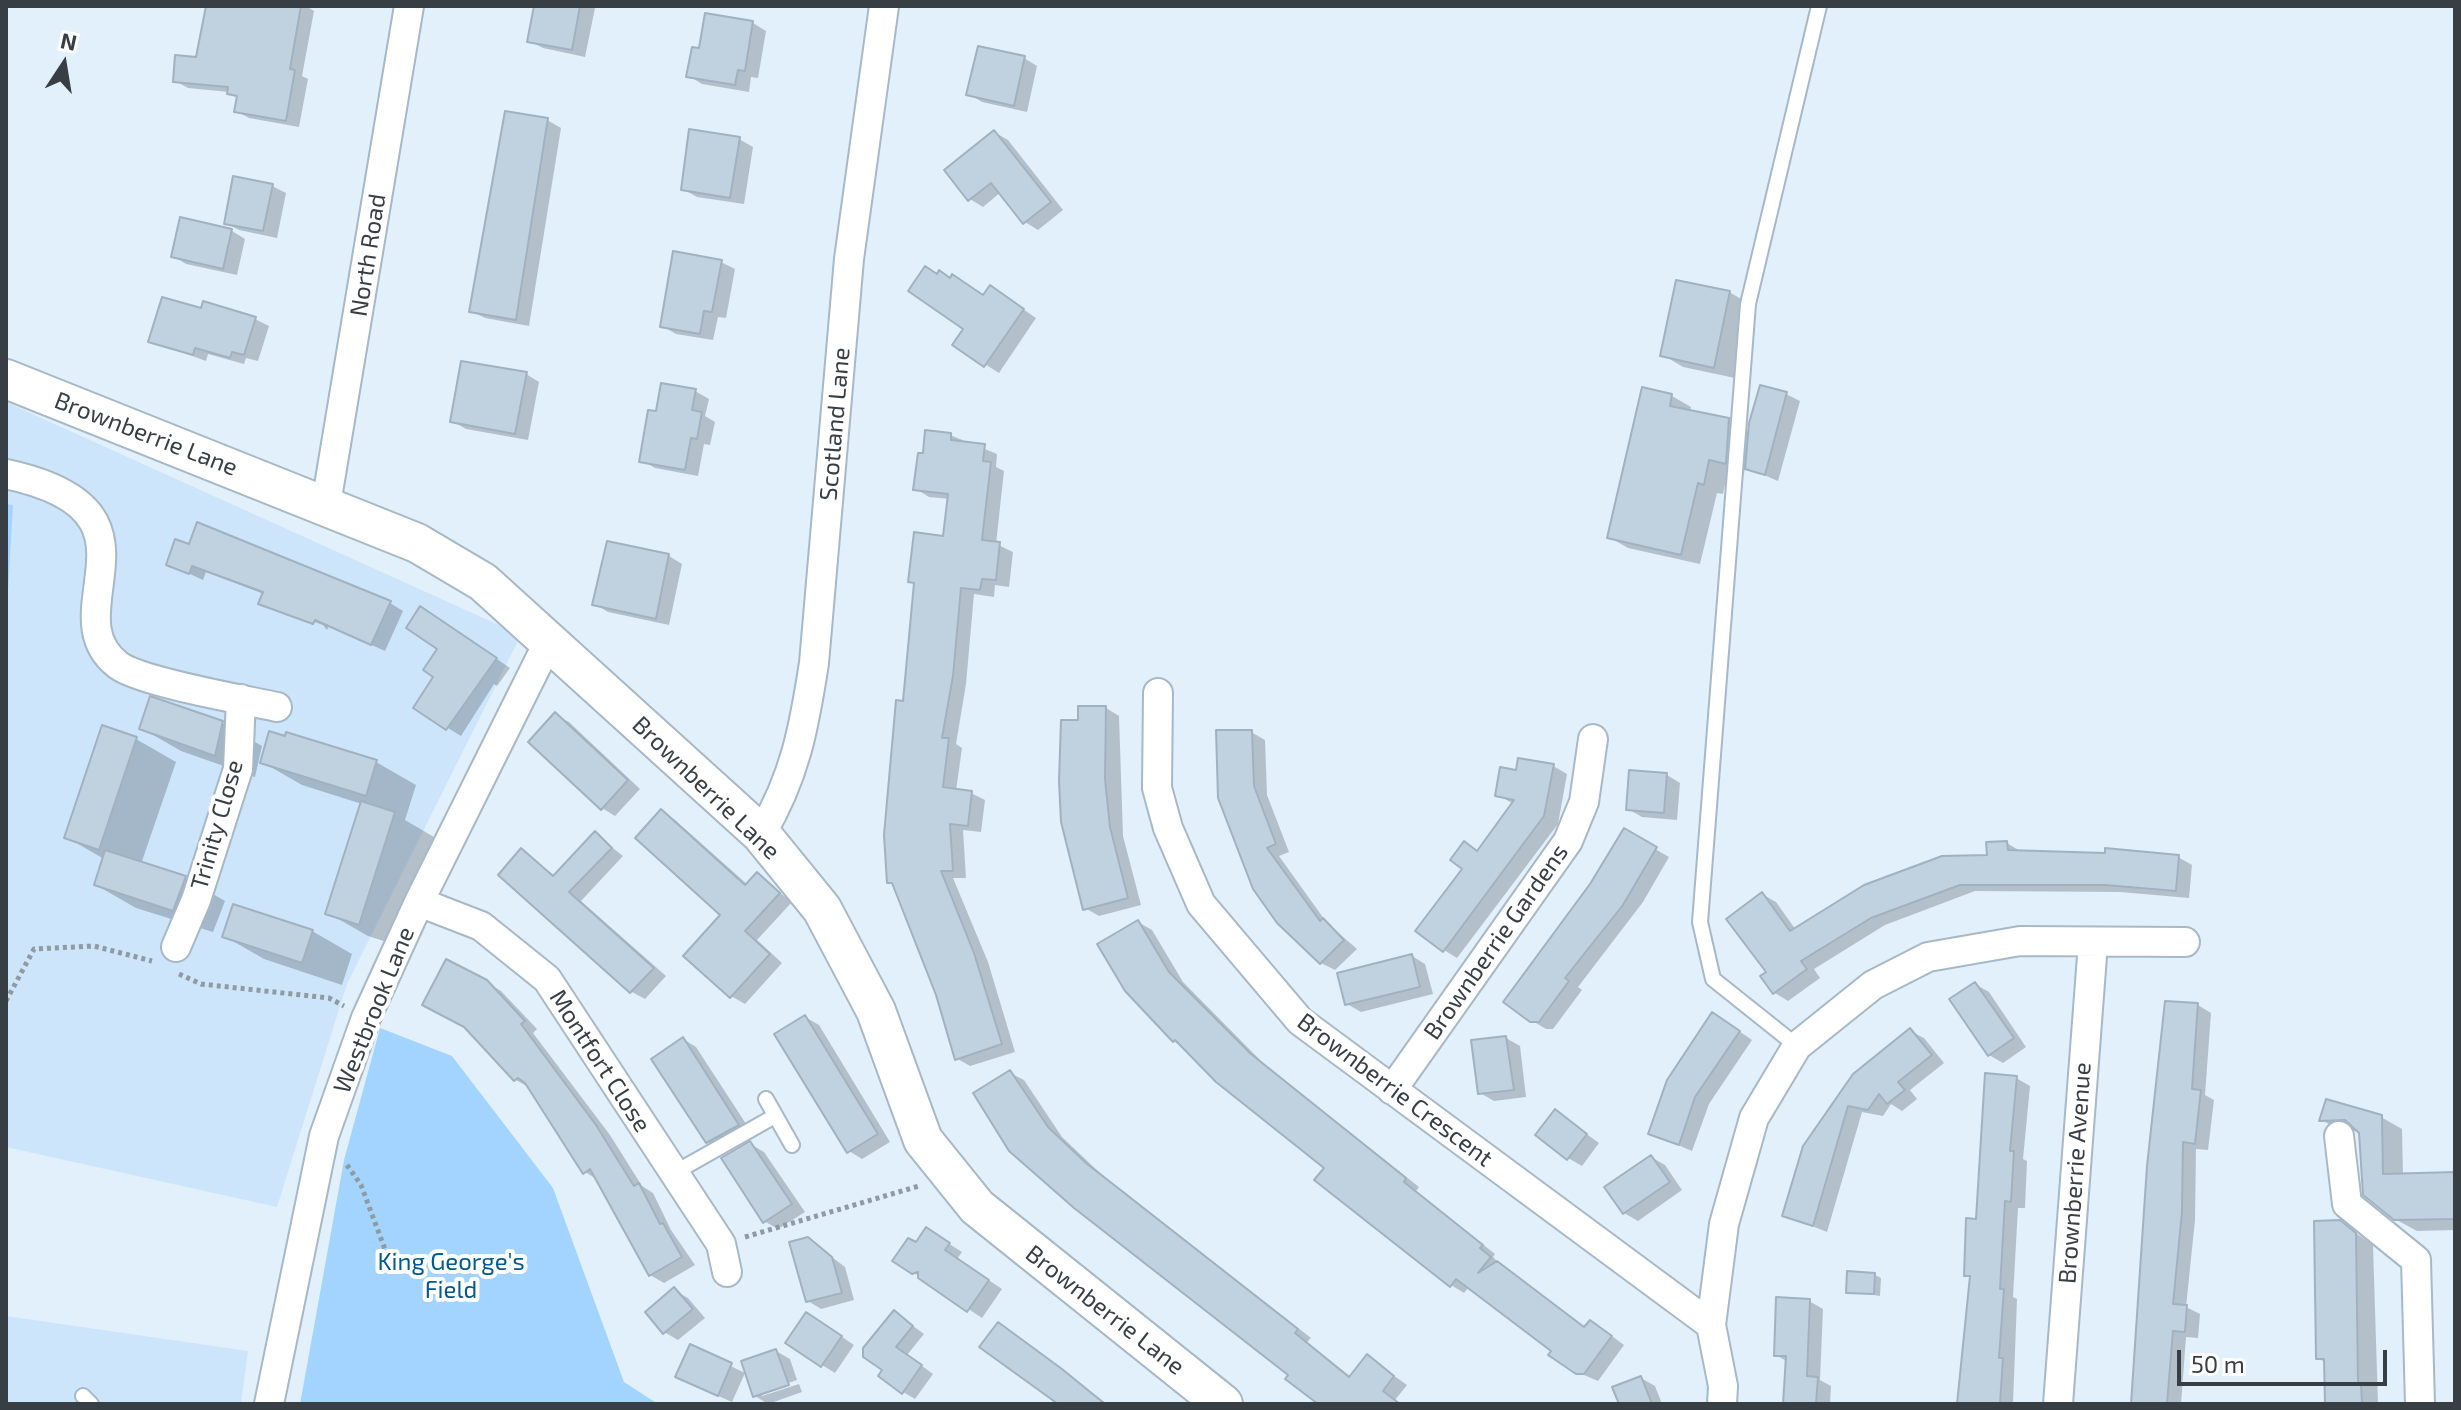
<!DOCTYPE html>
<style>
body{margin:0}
#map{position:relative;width:2461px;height:1410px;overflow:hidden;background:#e2f0fc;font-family:"Exo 2",sans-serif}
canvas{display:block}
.frame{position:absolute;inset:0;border:8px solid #373e44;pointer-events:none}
.north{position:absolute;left:24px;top:24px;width:80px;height:80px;-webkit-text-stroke:6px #fff;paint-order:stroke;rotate:12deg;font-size:22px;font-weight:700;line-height:32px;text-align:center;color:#373e44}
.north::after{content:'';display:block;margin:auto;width:28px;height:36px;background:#373e44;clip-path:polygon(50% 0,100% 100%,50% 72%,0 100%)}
.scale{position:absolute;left:2177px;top:1350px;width:210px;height:36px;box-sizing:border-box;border:4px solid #373e44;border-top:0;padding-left:10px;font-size:24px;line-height:28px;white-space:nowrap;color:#373e44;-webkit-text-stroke:6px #fff;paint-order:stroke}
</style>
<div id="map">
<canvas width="2461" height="1410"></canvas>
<div class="frame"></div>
<div class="north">N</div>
<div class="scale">50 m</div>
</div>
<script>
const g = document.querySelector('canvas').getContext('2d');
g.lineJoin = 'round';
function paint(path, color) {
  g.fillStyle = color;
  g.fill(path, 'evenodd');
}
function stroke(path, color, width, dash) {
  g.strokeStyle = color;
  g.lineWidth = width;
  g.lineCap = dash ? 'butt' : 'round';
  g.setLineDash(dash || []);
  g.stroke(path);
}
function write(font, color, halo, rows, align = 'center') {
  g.font = font + ' "Exo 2",sans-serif';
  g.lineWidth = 8;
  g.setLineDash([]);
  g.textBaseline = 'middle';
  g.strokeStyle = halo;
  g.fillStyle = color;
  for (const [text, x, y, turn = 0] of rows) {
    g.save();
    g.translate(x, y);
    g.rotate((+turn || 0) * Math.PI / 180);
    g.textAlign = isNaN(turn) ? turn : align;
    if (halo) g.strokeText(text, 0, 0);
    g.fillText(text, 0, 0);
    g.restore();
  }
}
const built = new Path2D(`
 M6 402 521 635 347 984 277 1207 6 1147Z
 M6 1316 248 1351 241 1404H6Z`);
const green = new Path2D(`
 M6 504 13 505 6 625Z
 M380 1028 452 1056 553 1188 624 1382 658 1404H300L344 1160Z`);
const shadow = new Path2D(`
 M208 6H306L314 11 302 76 308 79 299 127 249 118 236 111 238 98 229 92 188 88 175 81 198 59Z
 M536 6 595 8 585 57 543 48 529 41Z
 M753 23 766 31 758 78 751 77 749 92 702 84 689 76 701 50Z
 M1024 58 1037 66 1027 112 982 102 969 94Z
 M547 120 561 128 529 326 485 318 471 311Z
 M994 132 1008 140 1063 210 1038 230 1025 222 1001 192 983 207 970 199Z
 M739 139 753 147 744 204 697 197 683 189Z
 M272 186 286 193 277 238 239 230 226 223Z
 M181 220 232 231 245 239 237 275 186 264 173 256Z
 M721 262 735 269 726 318 718 317 713 340 676 334 662 326Z
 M938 276 984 297 1004 296 1036 318 999 373 955 345 966 328Z
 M1729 292 1750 304 1735 378 1683 367 1663 355Z
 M202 310 255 319 269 326 258 361 246 358 244 364 208 354 206 361 151 341Z
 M526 374 539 382 528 440 466 429 452 421Z
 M1644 390 1672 396 1691 407 1690 412 1728 420 1750 433 1786 394 1800 401 1778 481 1745 467 1744 474 1728 469 1723 494 1717 493 1700 564 1628 548 1609 537Z
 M695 391 709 399 705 416 715 422 710 445 704 444 698 476 655 468 641 460 657 413Z
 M950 435 997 454 996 467 1004 471 996 544 1013 552 1009 587 995 585 994 597 974 594 966 684 956 744 962 748 956 791 971 793 985 800 981 832 963 830 966 878H953L988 962 1015 1052 970 1066 956 1058 937 994 896 886 889 882 905 704 945 538 950 499 929 497 916 489 924 455Z
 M190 546 390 603 403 611 385 651 329 626 327 630 323 625 273 607V610L261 603 264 594 206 572 203 580 168 564Z
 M669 556 682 564 669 625 608 612 595 604Z
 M434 616 510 668 497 686 494 684 461 736 415 708 436 676 439 648Z
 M1106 708 1119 716 1123 836 1141 905 1099 916 1085 908 1080 722Z
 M555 715 569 722 640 789 615 816 602 808Z
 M222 723 262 746 255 777 181 751 141 728Z
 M1251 732 1265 740 1267 795 1289 852 1279 856 1327 923 1357 949 1335 970 1321 963 1255 888Z
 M136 739 176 762 141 864 185 878 225 901 213 932 136 908 96 885 104 859 66 837Z
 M262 762H376L416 785 405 820 434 837 399 946 368 936 328 913 362 804 302 785Z
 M1553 766 1567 774 1558 824 1457 958 1444 950 1465 868 1464 844 1479 852 1514 804 1497 795 1517 772Z
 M1667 775 1680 783 1677 820 1642 817 1628 809Z
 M662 812 675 820 748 885 757 875 792 902 757 940 782 963 745 1004 731 996 723 915Z
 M1624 831 1669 857 1643 902 1578 987 1582 990 1553 1029H1546L1531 1020 1592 886Z
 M595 834 623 856 581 901 666 976 645 999 632 992 501 875 522 851 555 876Z
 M2007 843 2020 851 2178 857 2192 865 2189 898 2120 892 1975 891 1885 925 1814 969 1820 978 1788 1001 1775 993 1763 977 1768 972 1762 894 1776 902 1796 930 1989 857Z
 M1138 922 1152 930 1183 982 1264 1064 1419 1187 1416 1191 1495 1254 1493 1257 1503 1267 1586 1328 1604 1330 1624 1345 1598 1381 1577 1372 1469 1287 1464 1293 1451 1285 1326 1167 1174 1041 1126 989Z
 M312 931 352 954 342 985 264 959 224 936Z
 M1412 956 1425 964 1433 994 1361 1012 1347 1004Z
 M486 982 501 991 537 1029 533 1033 610 1135 642 1186 653 1193 671 1230 695 1265 664 1283 650 1275 598 1180 585 1172 530 1088 516 1080Z
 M1975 984 1989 992 2026 1047 2003 1063 1989 1055Z
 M2167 1003 2198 1005 2211 1013 2205 1095 2214 1100 2208 1150 2196 1149 2195 1220 2186 1307 2200 1314 2198 1338 2186 1337 2181 1404H2131Z
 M805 1017 819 1025 890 1142 862 1159 849 1151Z
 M1726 1022 1752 1040 1709 1104 1692 1151 1650 1133Z
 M1910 1031 1924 1038 1944 1063 1910 1090 1917 1099 1902 1111 1891 1104 1883 1116 1862 1112 1827 1232 1784 1215 1805 1147Z
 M1506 1038 1520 1046 1526 1097 1494 1101 1480 1093Z
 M683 1039 696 1047 752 1133 721 1150 708 1142Z
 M1010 1073 1024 1080 1062 1137 1100 1173 1311 1338 1307 1342 1351 1377 1368 1357 1407 1385 1395 1400 1400 1404H1321L1291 1375 1010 1150Z
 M2016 1078 2030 1086 2023 1159 2027 1161 2025 1208H2018L2013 1297 2017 1299 2013 1404H1960L1972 1278 1966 1274Z
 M1555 1111 1599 1143 1582 1166 1568 1158Z
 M2381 1117 2402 1129 2403 1176 2455 1174V1230L2417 1231 2395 1219 2361 1131 2342 1132 2322 1120Z
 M750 1144 764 1152 805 1212 778 1229 764 1221Z
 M1651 1157 1665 1165 1682 1190 1638 1221 1624 1213Z
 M2340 1222 2373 1245 2378 1404H2328L2326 1363 2318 1358Z
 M940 1238 962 1252 957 1259 1002 1289 982 1318 913 1272 917 1245Z
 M808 1239 845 1267 854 1300 821 1309 808 1301Z
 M1875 1275 1881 1278 1880 1296 1848 1291Z
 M674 1290 688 1298 705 1318 678 1340 664 1332Z
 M1809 1301 1823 1309 1820 1380 1831 1386 1830 1404H1785L1788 1362 1776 1355Z
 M894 1312 924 1334 907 1355 933 1374 915 1399 903 1392 885 1370Z
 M820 1322 854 1345 835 1373 822 1365Z
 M998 1325 1022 1339 1107 1404H1061Z
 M691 1347 745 1373 732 1402 691 1384Z
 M776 1351 790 1359 797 1380 762 1392V1396L799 1384 802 1392 768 1404 755 1396Z
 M1641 1378 1655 1386 1662 1404H1621Z`);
const building = new Path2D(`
 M206 6H301L290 69 295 70 286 121 234 112 237 96 227 94 228 87 173 82 175 55 196 57Z
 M534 6H580L572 50 527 42Z
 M705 13 753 21 745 71 738 70 735 85 686 77 692 47 699 48Z
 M978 46 1025 56 1014 106 966 95Z
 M505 111 548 118 516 320 469 312Z
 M689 129 740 137 730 198 681 190Z
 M994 130 1051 202 1023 224 991 183 968 201 944 170Z
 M233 176 273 184 263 231 224 224Z
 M180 217 232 229 223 269 171 257Z
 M673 251 722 260 712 312 704 311 700 334 660 327Z
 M925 266 937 274 939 270 950 278 952 274 983 295 990 285 1024 309 984 367 952 345 963 329 908 291Z
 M1676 280 1730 291 1714 368 1660 356Z
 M162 297 201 308 203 301 256 317 244 355 232 352 230 358 195 348 193 355 148 342Z
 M461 361 527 372 515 434 450 422Z
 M661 383 696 389 692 410 702 412 697 439 691 438 685 470 639 462 648 410 656 411Z
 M1760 385 1787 392 1765 475 1745 469 1749 423Z
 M1642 387 1672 394 1670 406 1729 418 1726 464 1709 460 1704 485 1698 483 1681 555 1607 538Z
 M925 430 951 433V440L985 444 983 461 991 462 982 540 1000 542 996 580 982 579 980 590 961 588 953 676 942 738H949L943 787 972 791 968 826 950 824 953 871H941L974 953 1002 1044 955 1060 936 995 892 883H887L884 835 896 700 903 701 914 583 908 582 914 532 943 536 948 494 913 490 918 453H923Z
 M197 522 391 601 371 645 315 620 313 624 258 604 263 592 192 566 189 574 166 565 175 539 189 544Z
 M607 541 669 554 656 619 592 605Z
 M420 606 497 658 446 730 413 708 433 677 423 670 437 649 406 628Z
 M150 696 223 721 215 756 139 729Z
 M1078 706H1106L1105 779 1110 827 1128 898 1083 910 1061 822 1059 781 1061 720H1078Z
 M555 712 628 780 601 810 528 742Z
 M102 725 137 737 99 850 64 838Z
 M1216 730H1252L1254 786 1276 844 1267 848 1320 921 1323 918 1344 940 1320 964 1277 923 1253 889 1218 798Z
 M269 731 285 736 286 732 377 760 366 796 260 763Z
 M1518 758 1554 764 1544 816 1443 952 1415 931 1462 869 1450 860 1464 841 1477 851 1514 800 1495 796 1500 767 1516 770Z
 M1629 770 1667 773 1664 813 1626 810Z
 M361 801 395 812 359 925 325 914Z
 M661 809 745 885 757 872 780 893 745 931 770 954 730 998 683 956 720 915 635 838Z
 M1624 828 1657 847 1623 905 1565 978 1569 981 1539 1022H1530L1503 1002 1590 884Z
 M595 831 612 848 569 892 654 968 630 993 498 875 521 848 553 876Z
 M2007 841 2008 850 2105 853V848L2179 855 2176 891 2105 885H1960L1871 918 1801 961 1807 969 1773 994 1760 976 1766 972 1726 919 1762 892 1790 931 1864 885 1942 856 1987 855 1986 842Z
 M105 850 186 876 173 911 94 885Z
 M233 904 313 930 302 963 222 937Z
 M1138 920 1169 972 1251 1054 1406 1178 1404 1182 1483 1245 1480 1248 1491 1257 1478 1273 1497 1261 1584 1327 1590 1320 1612 1336 1584 1374H1576L1548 1355 1551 1351 1456 1279 1450 1287 1314 1180 1324 1168 1216 1082 1175 1040 1173 1042 1125 991 1097 944Z
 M1412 954 1420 987 1345 1005 1337 973Z
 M446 959 487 980 525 1021 521 1024 596 1125 634 1186 639 1183 660 1224 663 1223 682 1257 649 1276 590 1169 583 1174 525 1083 518 1078 514 1081 464 1027 422 1005Z
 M1975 982 2014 1038 1988 1056 1949 999Z
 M2165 1001 2198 1003 2192 1089 2201 1090 2195 1144 2183 1142 2182 1212 2173 1304 2187 1305 2185 1332 2173 1331 2167 1404H2131L2147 1166Z
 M1712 1012 1740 1031 1695 1097 1679 1145 1648 1134 1667 1080Z
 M805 1015 878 1134 847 1153 774 1034Z
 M1910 1028 1932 1055 1898 1082 1905 1090 1887 1104 1879 1094 1868 1110 1848 1106 1813 1226 1782 1216 1803 1146 1853 1074Z
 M1506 1036 1514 1090 1478 1094 1471 1040Z
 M683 1037 739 1125 706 1143 651 1059Z
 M1010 1070 1048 1127 1086 1163 1298 1329 1295 1333 1349 1377 1367 1354 1394 1376 1383 1391 1400 1404H1318L1285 1379 1288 1375 1074 1208 1009 1151 973 1093Z
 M1985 1073 2017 1076 2010 1151H2014L2011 1202 2005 1201 2000 1289H2004L1999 1358H2003L2000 1404H1957L1970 1276H1964L1966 1218 1976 1219Z
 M2326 1099 2382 1115 2383 1174 2455 1172V1219L2394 1220 2363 1195 2359 1133 2345 1120 2319 1121Z
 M1555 1109 1587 1134 1567 1160 1535 1135Z
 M750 1141 792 1204 763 1223 721 1158Z
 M1651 1155 1670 1182 1623 1214 1604 1187Z
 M2340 1220 2356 1233 2358 1383H2361L2362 1404H2325L2324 1359H2316L2314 1221Z
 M926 1227 950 1243 945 1250 989 1280 967 1312 918 1278V1272L912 1274 892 1261 908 1238 916 1242Z
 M808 1237 832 1257 842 1293 806 1302 789 1242Z
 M1847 1271 1875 1273 1874 1294 1846 1293Z
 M674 1287 693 1309 663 1334 645 1312Z
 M1776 1297 1810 1299 1807 1376 1818 1377 1816 1404H1783L1786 1356H1774Z
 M894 1310 913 1326 896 1347 922 1365 902 1394 878 1376 882 1370 863 1357V1348Z
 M806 1312 842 1336 821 1367 785 1343Z
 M998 1322 1062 1369 1105 1404H1058L979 1347Z
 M690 1344 732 1363 718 1396 675 1377Z
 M776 1349 789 1385 753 1397 741 1361Z
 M1641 1376 1652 1404H1619L1612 1387Z`);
const path = new Path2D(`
 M179 974 201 984 329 998 344 1006
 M6 1001 34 949 94 946 152 961
 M347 1165 361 1185 386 1252
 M745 1237 919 1186`);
const lane = new Path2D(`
 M1797 1046 1713 979 1700 922 1748 304 1819 6
 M766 1099 792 1145
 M674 1173 775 1116
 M83 1396 91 1404`);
const street = new Path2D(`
 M6 474C179 511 49 612 118 665 140 682 245 700 277 707
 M326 504 409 6
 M1158 693 1157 788 1168 828 1201 904 1300 1021 1711 1325
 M761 834C795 777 804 728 814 663L849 259 884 6
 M419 902 481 926 547 979 721 1244 727 1272
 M176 947 196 900 238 769 241 699
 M1392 1090 1568 841 1584 802 1593 739
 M2339 1136 2347 1204 2416 1260 2420 1404
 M269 1404 324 1136 366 1018 419 902 549 641
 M1722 1404 1723 1386 1711 1325 1724 1224 1754 1118 1797 1046 1873 985 1928 957 2020 941 2185 942
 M2058 1404 2093 943`);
const secondary = new Path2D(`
 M6 379 417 543 483 582 761 834 822 909 876 1011 923 1140 977 1207 1223 1404`);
const streetNames = [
 ["North Road",368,255,-81],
 ["Scotland Lane",835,424,-85],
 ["Brownberrie Lane",146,434,21],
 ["Brownberrie Lane",706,788,44],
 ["Trinity Close",217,825,-74],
 ["Brownberrie Gardens",1496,942,-55],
 ["Westbrook Lane",374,1010,-68],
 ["Montfort Close",600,1061,57],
 ["Brownberrie Crescent",1395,1090,37],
 ["Brownberrie Avenue",2075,1173,-86],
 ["Brownberrie Lane",1105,1310,38]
];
const parkNames = [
 ["King George's",451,1262],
 ["Field",451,1290]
];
paint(built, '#cde5fa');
paint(green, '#a3d4ff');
paint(shadow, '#0003');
paint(building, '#c0d1e0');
stroke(building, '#a1b1c0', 2);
stroke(lane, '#a7b8c6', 18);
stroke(street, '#a7b8c6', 32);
stroke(secondary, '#a7b8c6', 42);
stroke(path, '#8f9aa3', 5, [4, 4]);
stroke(lane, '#fff', 14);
stroke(street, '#fff', 28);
stroke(secondary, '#fff', 38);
write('24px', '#373e44', '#fff', streetNames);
write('24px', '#00598f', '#fff', parkNames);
</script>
